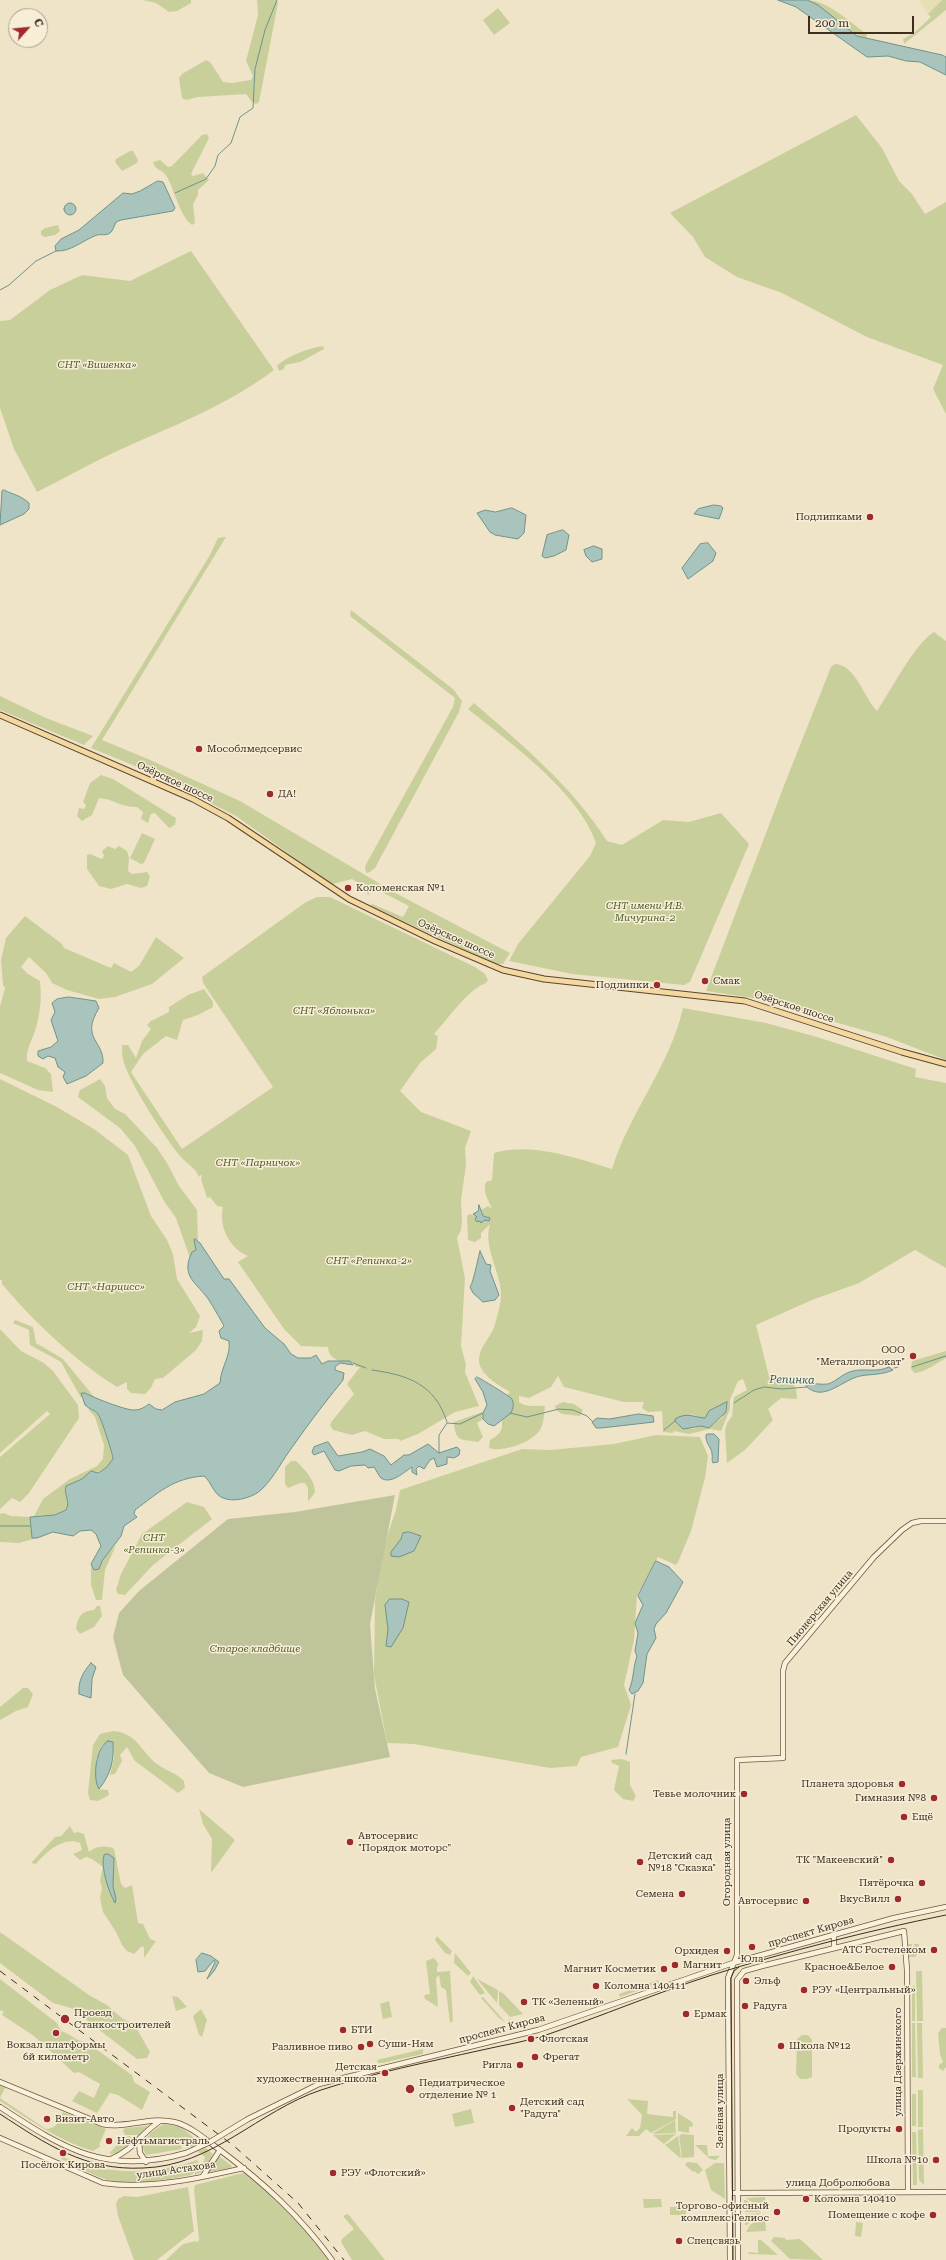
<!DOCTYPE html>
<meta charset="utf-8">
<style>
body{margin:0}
#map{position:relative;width:946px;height:2260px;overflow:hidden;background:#f0e4c8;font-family:"Roboto Serif",serif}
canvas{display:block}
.north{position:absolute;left:8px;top:8px;width:40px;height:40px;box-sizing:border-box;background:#f7eed8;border:1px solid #ada18e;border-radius:50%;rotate:63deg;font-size:11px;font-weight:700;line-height:16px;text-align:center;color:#3d2e20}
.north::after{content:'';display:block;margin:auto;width:14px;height:18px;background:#9e2a2b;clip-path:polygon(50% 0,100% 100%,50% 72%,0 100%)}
.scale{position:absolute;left:808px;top:16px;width:106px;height:18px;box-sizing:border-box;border:2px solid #3d2e20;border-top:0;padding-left:5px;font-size:12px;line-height:14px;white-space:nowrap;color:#3d2e20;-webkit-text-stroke:3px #f7eed8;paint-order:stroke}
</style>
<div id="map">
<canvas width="946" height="2260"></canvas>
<div class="north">С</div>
<div class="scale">200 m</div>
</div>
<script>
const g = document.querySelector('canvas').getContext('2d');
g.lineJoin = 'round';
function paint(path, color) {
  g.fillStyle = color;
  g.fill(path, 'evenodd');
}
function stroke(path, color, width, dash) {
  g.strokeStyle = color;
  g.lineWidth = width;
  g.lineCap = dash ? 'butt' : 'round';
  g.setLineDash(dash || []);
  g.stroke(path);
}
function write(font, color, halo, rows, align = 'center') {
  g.font = font + ' "Roboto Serif",serif';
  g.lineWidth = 3;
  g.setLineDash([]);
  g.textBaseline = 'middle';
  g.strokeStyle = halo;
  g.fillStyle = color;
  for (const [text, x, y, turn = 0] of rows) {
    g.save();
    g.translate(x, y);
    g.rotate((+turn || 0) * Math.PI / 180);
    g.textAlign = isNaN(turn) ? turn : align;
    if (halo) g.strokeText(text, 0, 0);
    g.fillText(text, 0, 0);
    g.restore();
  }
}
const farmland = new Path2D(`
 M919 0H942L928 14Z`);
const green = new Path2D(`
 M143 0H191V3L177 11 169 12 156 3Z
 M257 0H276L278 3 259 102 256 104 252 102 246 94 198 97 186 100 182 98 179 78 182 74 206 60 210 62 223 82 232 83 251 80 253 76 246 61 258 15Z
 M807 0C827 0 852 24 867 34L866 38C844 32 828 10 807 0Z
 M942 0H946V10L904 44 903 39 914 33 931 17 928 14Z
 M498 8 510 23 494 35 483 20Z
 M856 115 882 148 899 181 912 194 925 214 946 202V414L933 389 943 365 867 337 782 293 737 277 705 257 693 237 670 213Z
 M207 134 209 138 191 174 193 176 203 173 209 180 198 190V195L193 204 195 223 192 225C179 215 175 191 167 177 163 169 155 171 153 162L160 160 168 167 172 166 202 135Z
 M130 151H133L138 160 137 163 122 171 115 162 116 159Z
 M58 225 60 231 55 235 45 237 41 235V231L45 228Z
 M191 251 274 370C223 408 172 426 115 452 89 464 63 479 37 492L14 449 0 408V321L10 320 50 290 82 275 130 281Z
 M323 346 324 349 300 362 285 365 284 369 279 371 277 366C285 357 309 348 323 346Z
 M226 537 102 740 148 759 240 801 399 895 510 953 503 964H495L373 907 370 903 403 917 409 906 372 887 368 896 365 887 352 879 333 884 330 883 236 816 191 793 186 787 91 748 210 555 218 538Z
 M351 610 453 689 462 701 459 712 375 868 370 872 366 873 365 866 453 707 455 698 350 616Z
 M934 632 946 641V1060L887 1037 821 1018 773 1001 706 991 785 783 831 667 835 664C856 665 864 698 877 711 890 692 915 643 934 632Z
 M0 696 46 718 93 736 84 745 0 710Z
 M474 703C522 745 572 786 607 841L622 845 663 820 689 822 721 813 749 844 690 982 684 985 572 974 509 961 518 944 590 856 596 843C579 792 509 742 468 709Z
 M101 775 113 779 176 818 175 825 169 828 155 813 151 814 148 823 141 819 143 812 137 807C120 807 113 799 99 798L92 815 82 821 77 816 79 808 84 809 86 805 83 802 90 783Z
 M142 833 155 839 144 863 141 864 130 858Z
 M108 846 115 849 119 846 127 851 129 858 128 871 132 874 147 872 150 876 147 886 141 888 127 884 111 889 99 886 87 869V855L90 854 102 859 104 856 102 851Z
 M317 897H330L475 967 485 974 488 980 486 983C468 989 448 1019 434 1034L438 1036 436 1049 420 1063 400 1091 421 1112 471 1131 465 1148 466 1165 461 1200 462 1221 461 1230 457 1238 465 1278 461 1346 466 1365 465 1372 479 1406 455 1412 418 1434 400 1441 399 1439H384L365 1431 352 1435 333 1430 330 1425 332 1421 354 1394 347 1384 360 1367H356L353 1363C343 1361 329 1362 328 1347L301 1346 284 1329 238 1262 248 1256C230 1249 218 1226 223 1207L217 1206 210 1197 207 1198 201 1179 202 1174 199 1177C195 1167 188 1165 181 1157 166 1140 131 1085 124 1063 122 1057 122 1051 122 1045H128L136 1058 142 1041 151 1029 147 1025 151 1021 169 1012V1007L188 995 204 989 213 1002V1007L198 1015 183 1020 177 1040 166 1036 143 1054 131 1072 182 1149 273 1087 203 983 202 977 306 902Z
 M25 916 62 944 64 948 111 968 114 963 131 972 139 966 156 937 184 958 152 984 115 997 99 999 67 990 52 983 46 973 29 957 21 967 28 974 40 981C42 999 40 1014 35 1031 31 1042 26 1050 27 1061L45 1068 51 1074 53 1092 38 1090 0 1073V1006L5 988 3 985 1 960 6 938Z
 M683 1008 766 1023 817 1037 916 1069 915 1077 946 1083V1268L915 1250 859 1283 812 1300 756 1325 769 1376 776 1379H789L796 1388 797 1399 781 1398 768 1409 773 1420 745 1450 727 1463 725 1431 727 1423 732 1416 734 1397 747 1390 743 1379 738 1381 730 1400V1409L721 1431 710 1429 689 1434 674 1431 673 1433 663 1432 662 1411 648 1412 642 1408 644 1402H624L564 1387 558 1376 551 1387 529 1398 519 1396V1402C527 1408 535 1405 545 1406 544 1413 544 1422 541 1428 535 1442 502 1453 489 1448L490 1440C499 1435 503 1431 502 1421L513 1407 510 1398 506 1396 510 1392C500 1386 484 1377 480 1366 475 1349 492 1338 495 1324 498 1314 501 1303 501 1293 500 1270 483 1248 490 1224L481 1233V1238L475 1242 468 1240 467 1216 470 1214 486 1220 490 1218 483 1217 481 1210 488 1206 492 1209C489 1201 482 1192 486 1182L492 1180 494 1153C533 1142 575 1158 612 1169 629 1113 670 1066 683 1008ZM716 1409 723 1417 709 1428 701 1426 692 1429 690 1414 705 1418 709 1411Z
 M0 1079 57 1107 94 1129 128 1155 151 1216 167 1240 173 1254 177 1279 200 1316 196 1327 189 1333 203 1330 202 1341 196 1350 163 1378 155 1379 151 1388 145 1394 131 1393 127 1389V1382L117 1387C74 1360 35 1323 2 1284V1280H0Z
 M100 1079 105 1086 107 1098 115 1109 125 1114 157 1148 167 1163 179 1186 197 1210 198 1241 195 1239 196 1250 190 1254V1258L176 1218 164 1201 135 1146 120 1128 78 1097 80 1090Z
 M15 1320 33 1327 36 1343 63 1359 95 1398 89 1396 81 1397V1398L61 1362 30 1345 29 1330 13 1323Z
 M0 1329 21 1351 44 1363 53 1371 78 1405 79 1418 29 1493 20 1502 12 1498 0 1509V1457L50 1414 47 1411 0 1453Z
 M946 1351V1358C935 1364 928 1371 915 1373L911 1369 912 1361Z
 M563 1402 574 1404 583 1410 580 1416 562 1414 556 1410 555 1406Z
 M87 1408C91 1410 96 1411 98 1414 102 1418 113 1454 113 1459L106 1468 66 1486C63 1494 71 1501 66 1510L55 1515 34 1516 43 1499 70 1479 97 1466 103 1459 104 1445 95 1417Z
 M482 1412 483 1419 477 1423 483 1437 478 1442C462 1439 455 1443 454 1422Z
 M656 1435 700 1437 708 1456 705 1478 691 1531 678 1562 676 1565 658 1557 637 1595 634 1640 624 1685 631 1705 618 1747 581 1757 577 1766 550 1768 414 1744 387 1743 374 1675 375 1601 384 1545 396 1510 400 1490 522 1449 550 1450 614 1444Z
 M291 1461H296C305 1470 314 1478 315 1492L308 1502V1488L305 1483H300L288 1488 285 1484V1467Z
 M187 1502 204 1507 212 1519 153 1565 125 1595 118 1594 116 1590 121 1574 142 1534Z
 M3 1513 11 1516 30 1517 32 1538H37L19 1543 0 1542V1514Z
 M116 1545 105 1570 102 1600H96L91 1585V1564L92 1568 100 1566 101 1561Z
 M97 1606H100L102 1616 94 1627 80 1634 76 1629C78 1617 81 1611 94 1610Z
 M23 1688H28L33 1694 28 1707 16 1711 0 1720V1707Z
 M113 1731C139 1733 141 1754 160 1766 169 1772 176 1773 184 1781L185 1788 178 1793 135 1761 127 1747 120 1755 122 1761 115 1774 110 1775 114 1758 113 1742 102 1745 96 1760 97 1786 99 1789 108 1790 109 1795 98 1801 90 1800 88 1793 93 1745 100 1734Z
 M622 1759 630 1762V1785L636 1796 633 1801 623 1799 614 1790 619 1766 612 1763 611 1760Z
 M199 1809 235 1840 211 1873 212 1839 203 1824Z
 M70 1826 74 1833 78 1832 84 1834 89 1852C95 1846 107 1845 114 1849L121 1884 125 1888 132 1885 138 1923 143 1924 150 1939 156 1941 144 1958V1948L142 1946 134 1954 127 1951 122 1945 116 1932 103 1912 100 1898 102 1888 100 1881 103 1867 92 1859 86 1857 80 1860 73 1854 82 1850 80 1843C64 1836 46 1852 36 1864L31 1863 55 1837 61 1836ZM114 1858 112 1898 106 1881 103 1865Z
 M0 1932 89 1995 107 2005 123 2019 134 2024 150 2052 147 2058 137 2059 71 2008 53 2003 0 1963Z
 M437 1936 452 1951 450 1955 445 1953 435 1940Z
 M907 1944H912L911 1952 915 1951 914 1944H919V1952L915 1957H907Z
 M455 1953 471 1973 468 1976 454 1963Z
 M434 1958 439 1965 437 1966V1972L450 1971 453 2021 450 2023 446 1990 441 1987 439 1975 436 1978 438 2007 425 1999 424 1995 430 1994 426 1961Z
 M916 1971H922L923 2021H917Z
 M473 1976 485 1993 480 1995 470 1982Z
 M0 1979 57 2023 61 2031C70 2033 76 2042 86 2042L132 2075 134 2082 150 2092 142 2110 118 2095 110 2093 97 2113 72 2101 79 2091 94 2098 100 2084 79 2072 74 2073 34 2036 2 2015 4 2012 0 2010Z
 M477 1979 498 1990 497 2003Z
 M658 1980 659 1983 620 1997 619 1994Z
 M912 1986H915V2021H912Z
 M499 1991 504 1994 523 2014 510 2017 499 2005Z
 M172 1996 178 1997 187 2007 176 2011Z
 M483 1997 506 2023 510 2019 512 2027 499 2018 481 1998Z
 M389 2001 392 2017 383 2019 380 2004Z
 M201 2009 207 2020 202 2037 199 2035 193 2016Z
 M912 2023H915L916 2077H912Z
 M917 2023H922L923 2078H918Z
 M942 2028H946V2067L943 2071 939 2068V2065L943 2062 940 2054 938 2033Z
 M802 2035H808L812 2040V2077L807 2079H800L796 2074 797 2039Z
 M423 2049V2054L382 2063H378L377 2060Z
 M0 2084 27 2095 5 2088 0 2098 46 2129C57 2129 59 2120 63 2112L106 2129 99 2145 101 2146 93 2151C59 2141 30 2120 0 2101Z
 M918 2090H923V2127H918Z
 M912 2094H916V2126H912Z
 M627 2099 648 2101 647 2114 673 2117V2111H676V2119L651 2133 646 2129 639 2136H626L632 2128 636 2132 640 2128 642 2115Z
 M471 2109 474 2123 455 2127 452 2114Z
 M678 2113 692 2122 693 2126 689 2127V2133L678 2131Z
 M675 2120 676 2133 652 2134Z
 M165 2124 181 2127 213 2154 203 2171 195 2175V2170L202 2167 205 2157 181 2139 176 2142H180L182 2149 146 2155 142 2146C145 2137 156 2127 165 2124Z
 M148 2126 140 2135H125L123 2131 125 2128Z
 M923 2129 924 2185 919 2180 918 2130Z
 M912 2132H916L917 2185H913Z
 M676 2134 664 2144 653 2135Z
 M682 2134 694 2135V2157L682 2158 679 2136Z
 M130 2136 134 2143 118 2153 109 2154 123 2138Z
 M678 2136 681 2157 680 2158 665 2145Z
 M695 2145H707L708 2156H720L716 2160 710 2159Z
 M61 2156C105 2175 152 2176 197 2160L200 2165 193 2168 194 2173 191 2175C168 2179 132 2187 108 2180 94 2176 75 2165 61 2159Z
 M217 2157H220L232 2166 231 2168 209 2172Z
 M687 2162 697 2163 703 2170 698 2174 694 2171 693 2172 685 2165Z
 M715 2163H724L725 2199 711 2190 705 2170Z
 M247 2172 291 2213 329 2260H166L183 2244 196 2241 197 2243 199 2240 194 2189 195 2185Z
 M188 2187 194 2231 157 2260H134L118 2216 116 2204 118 2199 124 2196 137 2197Z
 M765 2197 766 2208 763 2210 746 2198Z
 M643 2199H661L662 2207 644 2208Z
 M744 2200H746L761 2212H745Z
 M686 2206V2215H670V2207Z
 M761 2213 747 2225H745V2214Z
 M348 2214C360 2229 373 2244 385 2260H352L341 2242 342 2239 354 2229 343 2216Z
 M763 2215 765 2216 766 2231 746 2232 750 2225Z
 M856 2222 863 2223 861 2237 855 2236Z
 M774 2237 785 2238 786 2240 800 2239 823 2260 790 2259 771 2241Z
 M758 2240H761L778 2255 749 2254 748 2252 758 2253Z`);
const cemetery = new Path2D(`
 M395 1495 370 1624 375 1689 390 1757 243 1787 209 1773 123 1675 113 1637 119 1613 139 1591 228 1519 295 1512Z`);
const water = new Path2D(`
 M778 0H807L818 5 857 36 942 55 946 57V75L920 62 906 61 888 56 867 57 796 7Z
 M158 181 163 182 175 208 173 211 121 220 116 222C114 226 113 231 110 233 106 236 101 234 97 235 83 240 71 252 56 251L55 246 61 239 79 230 123 193 132 194 140 191Z
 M64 209a6 6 0 1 1 12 0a6 6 0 1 1-12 0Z
 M4 490C14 495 20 495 29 503V509L24 514 0 525 2 491Z
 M714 505 721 506 723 508 719 519 694 514 698 509Z
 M512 508 526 515 524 533 518 539 495 535 490 532 477 513 485 510 495 512Z
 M563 530 569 535 566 550 554 556 545 558 542 556 547 535Z
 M708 543 716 553 713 561 688 579 682 568 700 544Z
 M594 546 602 549V559L592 562 586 556 584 550Z
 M69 997 96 1001 99 1008C80 1039 104 1040 103 1063L86 1076 67 1084 63 1077 65 1072 58 1067 55 1058 48 1056 43 1059 38 1056V1051L51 1047 58 1041 51 1020 55 1012 52 1003 57 999Z
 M479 1205 483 1216 490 1218 489 1221 485 1220 481 1223 480 1221 477 1222 475 1219 477 1217 473 1214 478 1211Z
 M195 1239 200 1243 224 1279H229L265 1328 284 1344 291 1354 298 1358H311L316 1355 322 1364 328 1361H350L353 1365 340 1363 335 1367V1370L344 1373 343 1380C326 1401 309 1423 293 1446 283 1459 275 1476 263 1488 255 1497 237 1502 226 1499 213 1496 212 1482 204 1476 173 1478 158 1493 135 1510L134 1514 137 1517 124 1526 121 1536 102 1561 99 1569 94 1570 91 1564 101 1546 96 1534 91 1530 80 1531 73 1536 53 1532 37 1538H32L30 1517 55 1515 66 1510C71 1501 63 1494 66 1486L82 1479 91 1471 98 1473 106 1468 113 1459C113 1454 101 1418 98 1414 95 1410 89 1409 85 1405L81 1393H85C92 1397 127 1411 135 1410 140 1410 145 1407 149 1404L156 1409 162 1410 175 1402 204 1394 220 1383C221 1366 231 1357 229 1341L221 1338 219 1331 224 1326C222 1322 209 1299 206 1296 194 1281 181 1275 192 1252L196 1250 194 1240Z
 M480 1251 486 1264 491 1265 490 1271 499 1295 495 1300 483 1302 473 1293 470 1287C473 1284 478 1258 480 1251Z
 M889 1367 893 1370C882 1375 871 1374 860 1376 842 1380 823 1403 806 1386L807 1383C813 1383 822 1385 828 1384 837 1381 843 1373 853 1371 865 1368 877 1373 889 1367Z
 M477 1377C480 1378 509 1396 511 1398 515 1403 513 1409 511 1413L494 1426 488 1424 483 1419V1413L487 1405 483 1392 475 1379Z
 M727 1402 726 1412 709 1428 701 1426 683 1429 675 1421V1419C686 1412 694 1417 705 1418L709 1411Z
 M639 1414 653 1416 654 1422 601 1428H596L592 1422 597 1418 609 1419Z
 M708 1434H714L719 1439 718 1462 713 1463C711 1459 713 1458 712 1454 712 1447 705 1444 706 1435Z
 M328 1442 338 1456 362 1452 370 1449 384 1456 391 1465 404 1455H409L428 1444 439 1453 457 1447 460 1450 459 1455 454 1458 447 1457V1464L437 1467 434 1458 430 1460 424 1469 419 1466 416 1469 417 1475 412 1472V1467C404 1472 391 1485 381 1478 379 1476 376 1470 374 1467L368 1468 365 1465 351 1466 339 1471 335 1470 324 1451 314 1455 312 1452 314 1447Z
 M409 1532 421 1536 414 1551 399 1557 391 1556V1552L401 1539 403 1533Z
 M656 1561 669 1567 683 1582 666 1613 656 1624 654 1629 656 1638 647 1654 643 1683 638 1691 632 1694 629 1690C634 1679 633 1667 637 1656L635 1651 638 1633 635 1623 643 1605 638 1596Z
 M390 1599H402L409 1602 403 1628 391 1647 386 1646 388 1629 385 1605Z
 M91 1663 96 1667 92 1679 91 1698 79 1694C78 1681 83 1672 91 1663Z
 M108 1741 113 1742C114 1761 111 1774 99 1789 92 1778 96 1747 108 1741Z
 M108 1854 114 1858 113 1886 116 1899 115 1903C109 1893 100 1866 104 1855Z
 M202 1953 211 1956 219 1962 214 1971 207 1979 215 1962 214 1960 205 1971 198 1972 196 1960Z`);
const stream = new Path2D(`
 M175 193 206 179 215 166 218 155 231 143 240 117 253 108 255 69 265 30 277 0
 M0 290 9 285 36 261 56 251
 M353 1363 366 1368
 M912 1367 946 1356
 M894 1368 898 1367
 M372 1370C408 1375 435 1384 447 1422
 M734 1403 754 1390 764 1387 782 1389 807 1387
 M510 1413 527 1417 559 1409 573 1410 587 1416 593 1422
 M664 1430 675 1421
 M439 1453V1435L447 1423 460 1424 483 1413
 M0 1526H30
 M626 1754 635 1694`);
const secondary = new Path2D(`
 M834 1948V1935
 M0 2082 102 2124C126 2129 150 2116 174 2122 191 2126 206 2140 220 2150 265 2184 299 2215 332 2260
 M0 2107C64 2149 107 2176 186 2153
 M248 2119 319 2084 538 2030 733 1963 894 1918 946 1907
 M0 2138 103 2183C149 2190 199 2178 244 2168
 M139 2142 140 2153 146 2162
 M111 2159C135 2149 140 2134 160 2121
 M203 2176 220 2150
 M730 2193 946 2192
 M730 2260 728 1978 737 1955V1760L783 1758V1671L785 1663 874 1557 902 1530 912 1523 921 1521H946
 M738 2260 737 1980 744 1971 762 1966 904 1931 907 1970 908 2192`);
const primary = new Path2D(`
 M0 715 193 799 228 818 349 899 435 941 503 970 544 979 745 1001 902 1052 946 1064`);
const tram = new Path2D(`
 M0 2114C46 2144 85 2171 143 2168 213 2166 258 2111 321 2090 373 2073 428 2062 482 2050 503 2045 525 2042 546 2035 602 2016 656 1993 712 1975 789 1951 867 1931 946 1915
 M733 2260 731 1978 734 1971 739 1967`);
const rail = new Path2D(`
 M0 1971 234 2146 298 2203 344 2260`);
const secondaryBridge = new Path2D(`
 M186 2153 210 2142 248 2119`);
const markers = [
 [870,517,4,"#9e2a2b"],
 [199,749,4,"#9e2a2b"],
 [270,794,4,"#9e2a2b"],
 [348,888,4,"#9e2a2b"],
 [705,981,4,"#9e2a2b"],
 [657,985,4,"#9e2a2b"],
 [913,1356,4,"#9e2a2b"],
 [902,1784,4,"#9e2a2b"],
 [744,1794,4,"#9e2a2b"],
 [934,1798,4,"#9e2a2b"],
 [904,1817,4,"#9e2a2b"],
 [350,1842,4,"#9e2a2b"],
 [891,1860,4,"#9e2a2b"],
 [640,1862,4,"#9e2a2b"],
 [922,1883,4,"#9e2a2b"],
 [682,1894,4,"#9e2a2b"],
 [898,1899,4,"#9e2a2b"],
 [806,1901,4,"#9e2a2b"],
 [752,1947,4,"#9e2a2b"],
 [934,1950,4,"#9e2a2b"],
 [727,1951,4,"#9e2a2b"],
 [675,1965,4,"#9e2a2b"],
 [892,1967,4,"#9e2a2b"],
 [664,1969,4,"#9e2a2b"],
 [746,1981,4,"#9e2a2b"],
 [596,1986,4,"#9e2a2b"],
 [804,1990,4,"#9e2a2b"],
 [524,2002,4,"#9e2a2b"],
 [745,2006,4,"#9e2a2b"],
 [686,2014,4,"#9e2a2b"],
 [65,2019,5,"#9e2a2b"],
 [343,2030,4,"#9e2a2b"],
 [56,2033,4,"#9e2a2b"],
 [531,2039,4,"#9e2a2b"],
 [370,2044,4,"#9e2a2b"],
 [781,2046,4,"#9e2a2b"],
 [361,2047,4,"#9e2a2b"],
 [535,2057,4,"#9e2a2b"],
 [520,2065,4,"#9e2a2b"],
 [385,2073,4,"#9e2a2b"],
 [410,2089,5,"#9e2a2b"],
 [512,2108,4,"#9e2a2b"],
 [47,2119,4,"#9e2a2b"],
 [899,2129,4,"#9e2a2b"],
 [109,2141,4,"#9e2a2b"],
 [63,2153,4,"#9e2a2b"],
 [936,2160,4,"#9e2a2b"],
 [333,2173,4,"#9e2a2b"],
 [806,2199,4,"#9e2a2b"],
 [777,2212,4,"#9e2a2b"],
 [933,2215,4,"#9e2a2b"],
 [679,2241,4,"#9e2a2b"]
];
const parkNames = [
 ["СНТ «Вишенка»",97,365],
 ["СНТ имени И.В.",645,906],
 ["Мичурина-2",645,918],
 ["СНТ «Яблонька»",334,1011],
 ["СНТ «Парничок»",258,1163],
 ["СНТ «Репинка-2»",369,1261],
 ["СНТ «Нарцисс»",106,1287],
 ["СНТ",154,1538],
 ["«Репинка-3»",154,1550],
 ["Старое кладбище",255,1649]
];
const poiNames = [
 ["Подлипками",862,517,"right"],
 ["Мособлмедсервис",207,749],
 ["ДА!",278,794],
 ["Коломенская №1",356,888],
 ["Смак",713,981],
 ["Подлипки",649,985,"right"],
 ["ООО",905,1350,"right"],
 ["\"Металлопрокат\"",905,1362,"right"],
 ["Планета здоровья",894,1784,"right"],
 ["Тевье молочник",736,1794,"right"],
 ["Гимназия №8",926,1798,"right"],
 ["Ещё",912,1817],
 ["Автосервис",358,1836],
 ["\"Порядок моторс\"",358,1848],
 ["Детский сад",648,1856],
 ["№18 \"Сказка\"",648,1868],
 ["ТК \"Макеевский\"",883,1860,"right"],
 ["Пятёрочка",914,1883,"right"],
 ["Семена",674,1894,"right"],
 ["ВкусВилл",890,1899,"right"],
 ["Автосервис",798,1901,"right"],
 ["АТС Ростелеком",926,1950,"right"],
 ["Орхидея",719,1951,"right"],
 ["Юла",752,1959,"center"],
 ["Магнит",683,1965],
 ["Красное&Белое",884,1967,"right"],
 ["Магнит Косметик",656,1969,"right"],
 ["Эльф",754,1981],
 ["Коломна 140411",604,1986],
 ["РЭУ «Центральный»",812,1990],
 ["ТК «Зеленый»",532,2002],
 ["Радуга",753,2006],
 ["Проезд",74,2013],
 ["Станкостроителей",74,2025],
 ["Ермак",694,2014],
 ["БТИ",351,2030],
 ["Флотская",539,2039],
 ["Суши-Ням",378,2044],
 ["Вокзал платформы",56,2045,"center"],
 ["6й километр",56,2057,"center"],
 ["Школа №12",789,2046],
 ["Разливное пиво",353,2047,"right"],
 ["Фрегат",543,2057],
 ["Ригла",512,2065,"right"],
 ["Детская",377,2067,"right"],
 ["художественная школа",377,2079,"right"],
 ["Педиатрическое",419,2083],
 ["отделение № 1",419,2095],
 ["Детский сад",520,2102],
 ["\"Радуга\"",520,2114],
 ["Визит-Авто",55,2119],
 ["Продукты",891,2129,"right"],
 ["Нефтьмагистраль",117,2141],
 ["Школа №10",928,2160,"right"],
 ["Посёлок Кирова",63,2165,"center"],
 ["РЭУ «Флотский»",341,2173],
 ["Коломна 140410",814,2199],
 ["Торгово-офисный",769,2206,"right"],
 ["комплекс Гелиос",769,2218,"right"],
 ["Помещение с кофе",925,2215,"right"],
 ["Спецсвязь",687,2241]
];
const streetNames = [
 ["Озёрское шоссе",175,782,25],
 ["Озёрское шоссе",456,939,24],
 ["Озёрское шоссе",794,1007,18],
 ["Пионерская улица",820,1608,-50],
 ["Огородная улица",727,1862,-90],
 ["проспект Кирова",811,1932,-16],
 ["проспект Кирова",502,2029,-15],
 ["улица Дзержинского",898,2062,-90],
 ["Зелёная улица",720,2111,-90],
 ["улица Астахова",176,2170,-8],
 ["улица Добролюбова",838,2183]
];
const waterNames = [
 ["Репинка",792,1380,1]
];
paint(farmland, '#e6deb5');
paint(green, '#c9cf9b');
paint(cemetery, '#bfc49a');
paint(water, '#a9c4bc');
stroke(water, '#6f938a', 1);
stroke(stream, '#6f938a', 1);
stroke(secondary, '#6f573f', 6);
stroke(primary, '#5b4430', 7);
stroke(secondary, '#faf1dc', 4.5);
stroke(primary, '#f3d9a0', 5);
stroke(tram, '#3d2e20', 1);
stroke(rail, '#3d2e20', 1, [7, 7]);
stroke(secondaryBridge, '#6f573f', 6, []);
stroke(secondaryBridge, '#faf1dc', 4.5);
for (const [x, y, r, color] of markers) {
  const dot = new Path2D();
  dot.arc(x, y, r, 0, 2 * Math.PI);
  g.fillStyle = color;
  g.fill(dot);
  stroke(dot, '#f7eed8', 1.5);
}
write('italic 10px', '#4d5a26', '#f7eed8', parkNames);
write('10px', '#3d2e20', '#f7eed8', poiNames, 'left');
write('10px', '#3d2e20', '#f7eed8', streetNames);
write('italic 11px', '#2f5d5a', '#f7eed8', waterNames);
</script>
